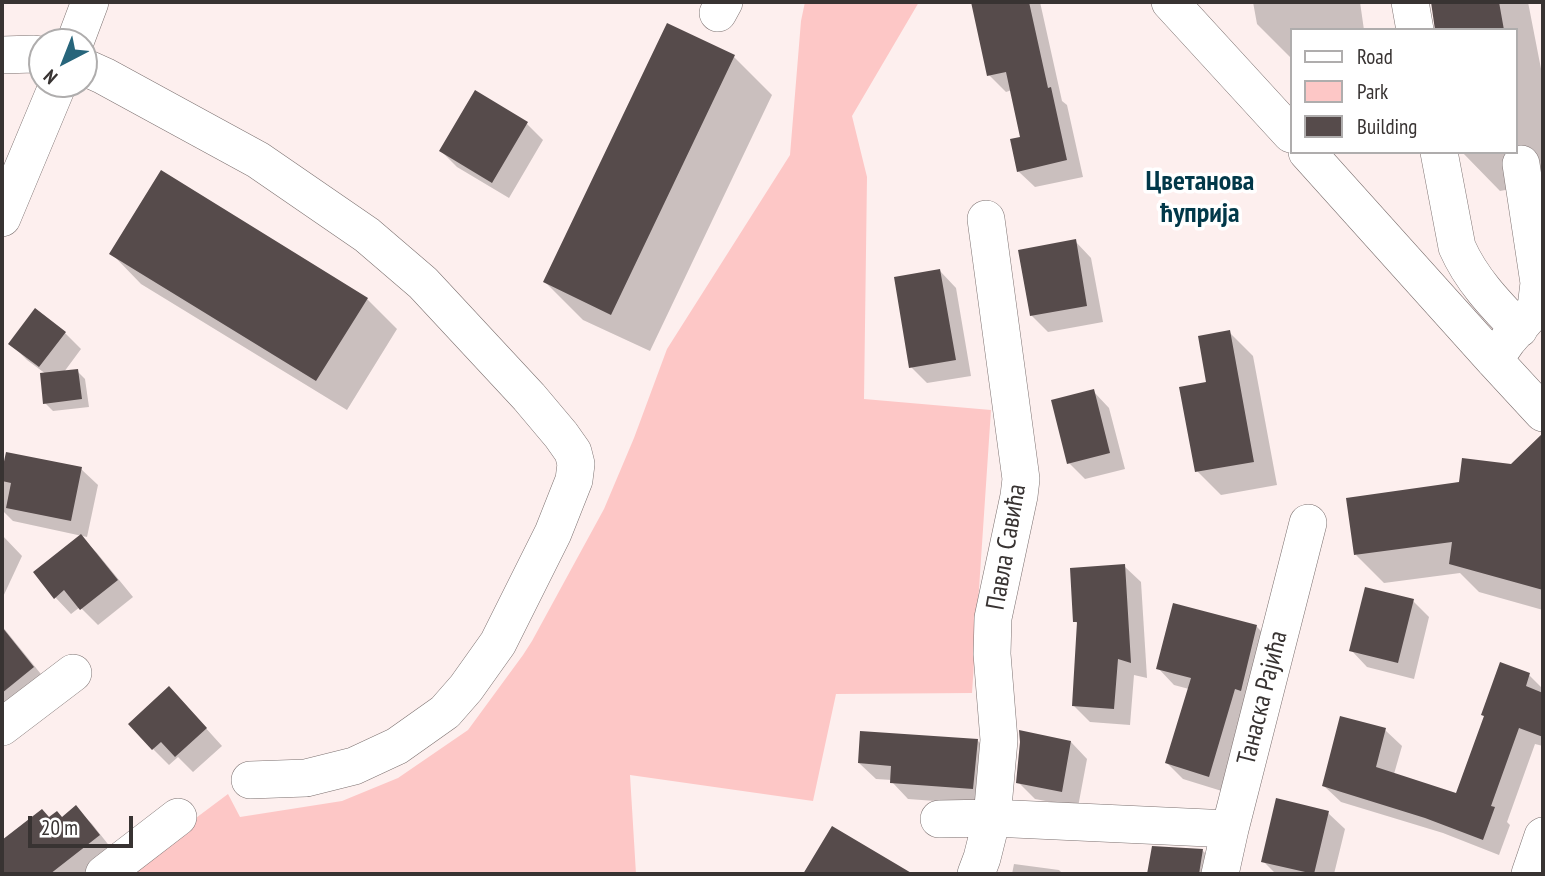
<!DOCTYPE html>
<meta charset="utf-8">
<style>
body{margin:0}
#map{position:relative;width:1545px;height:876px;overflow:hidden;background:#fdefee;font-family:"PT Sans Narrow",sans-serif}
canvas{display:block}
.frame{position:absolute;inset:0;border:4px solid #383332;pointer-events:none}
.legend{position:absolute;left:1290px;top:28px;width:228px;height:126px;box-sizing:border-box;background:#fff;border:2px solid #afadad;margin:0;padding:9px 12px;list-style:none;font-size:21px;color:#383332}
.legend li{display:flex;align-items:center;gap:14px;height:35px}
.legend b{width:35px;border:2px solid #afadad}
.north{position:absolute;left:28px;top:28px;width:70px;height:70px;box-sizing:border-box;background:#fff;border:2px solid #afadad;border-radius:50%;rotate:222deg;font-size:19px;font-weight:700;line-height:28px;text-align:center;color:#383332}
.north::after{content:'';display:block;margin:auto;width:24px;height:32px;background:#27657b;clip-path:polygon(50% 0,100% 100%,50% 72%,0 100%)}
.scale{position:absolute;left:28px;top:816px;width:105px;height:32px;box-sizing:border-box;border:4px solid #383332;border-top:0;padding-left:9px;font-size:21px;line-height:24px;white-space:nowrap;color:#383332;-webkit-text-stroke:5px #fff;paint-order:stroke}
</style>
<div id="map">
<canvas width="1545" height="876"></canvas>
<div class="frame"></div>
<ul class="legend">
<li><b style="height:9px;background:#fff"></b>Road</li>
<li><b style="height:19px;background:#fdc7c6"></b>Park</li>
<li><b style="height:19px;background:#564b4b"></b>Building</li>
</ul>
<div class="north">N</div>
<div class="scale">20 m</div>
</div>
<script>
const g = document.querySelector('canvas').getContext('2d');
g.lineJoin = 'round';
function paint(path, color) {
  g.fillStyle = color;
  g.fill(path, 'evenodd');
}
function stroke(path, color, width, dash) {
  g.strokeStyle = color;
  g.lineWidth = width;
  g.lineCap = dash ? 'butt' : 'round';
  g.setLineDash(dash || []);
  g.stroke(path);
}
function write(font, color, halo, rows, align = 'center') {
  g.font = font + ' "PT Sans Narrow",sans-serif';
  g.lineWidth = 7;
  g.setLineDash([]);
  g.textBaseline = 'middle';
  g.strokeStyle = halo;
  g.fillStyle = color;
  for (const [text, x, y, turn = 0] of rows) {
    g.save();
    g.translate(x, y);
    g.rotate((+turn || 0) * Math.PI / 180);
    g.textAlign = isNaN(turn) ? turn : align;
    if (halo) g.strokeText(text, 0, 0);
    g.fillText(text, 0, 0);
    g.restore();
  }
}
const green = new Path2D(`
 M805 2H919L852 116 867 177 864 399 991 410 972 693 836 694 813 801 630 775 636 874H121L228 794 240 817 342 801 398 778 468 730 523 655 532 641 604 509 634 438 667 349 790 155 801 21Z`);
const shadow = new Path2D(`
 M2 2H3L2 58Z
 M973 2H1040L1062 101 1067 105 1083 177 1035 187 1018 171 1022 138 1012 90 1006 92 989 75Z
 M1253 2H1360L1364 30H1291V58L1257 24Z
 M1433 2H1528L1543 79V183L1500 191 1462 152H1515V30H1437Z
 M734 57 772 95 650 351 583 320 545 282Z
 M527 124 543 140 509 198 457 167 441 151Z
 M1075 241 1091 258 1103 322 1048 332 1031 315Z
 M112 254 367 299 397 329 347 410 141 284Z
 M940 271 956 288 971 376 927 383 911 367Z
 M1229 332 1253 356 1277 485 1221 495 1197 471 1208 383Z
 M65 333 81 349 64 372 77 371 85 379 89 407 53 411 45 403 46 374 27 360 11 344Z
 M1093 391 1109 408 1125 469 1085 479 1069 463Z
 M1533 446 1543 456V610L1479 592 1460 573 1384 583 1356 555 1461 484 1512 466Z
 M7 454 81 469 98 485 87 537 13 521 2 510V480Z
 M2 535 22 556 2 599Z
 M81 537 97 553 133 597 98 625 80 607 71 614 55 597Z
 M1124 566 1141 582 1147 678 1134 675 1130 725 1090 722 1073 705 1079 625 1075 621Z
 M1413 601 1429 617 1414 679 1367 667 1351 650Z
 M2 626 49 684 2 719Z
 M1256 626 1273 643 1225 792 1183 779 1167 763 1189 689 1174 685 1158 668Z
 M1529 675 1543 689V746L1535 744 1507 822 1510 825 1499 855 1443 833 1341 802 1324 786 1385 730 1402 746 1394 774 1457 795 1485 716Z
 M185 705 222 746 193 772 178 757 169 765 153 749Z
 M977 740 994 757 989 805 908 799 892 782V780L876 779 859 763Z
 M1071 742 1087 759 1078 807 1035 799 1018 782Z
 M76 808 92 824 115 853 87 874H2V838L4 841 50 818 62 819Z
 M1328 813 1345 829 1334 874H1276L1263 861Z
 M833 828 910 874H805Z
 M1153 848 1202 850 1226 874H1149Z
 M1014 864 1059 870 1063 874H1012Z`);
const building = new Path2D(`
 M971 2H1029L1048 88 1051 87 1067 160 1017 172 1010 139 1020 137 1006 72 987 76Z
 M1431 2H1499L1504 30H1435Z
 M667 23 735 55 611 315 543 282Z
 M475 90 528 122 492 183 439 151Z
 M161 170 368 298 316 381 109 254Z
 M1076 239 1087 306 1030 316 1018 250Z
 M940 269 956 360 909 368 894 277Z
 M35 308 66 332 39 367 8 344Z
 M1230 330 1254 462 1195 472 1179 387 1206 382 1198 336Z
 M78 369 82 399 43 404 40 373Z
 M1094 389 1110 453 1067 464 1051 400Z
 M1543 433V590L1449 564 1452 542 1354 555 1346 498 1459 482 1462 458 1511 464Z
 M6 452 82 467 71 521 6 508 11 483 2 481V471Z
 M81 534 118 580 80 610 64 590 54 599 33 572Z
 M1125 564 1131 663 1118 659 1114 709 1072 706 1077 622H1073L1070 568Z
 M1365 587 1414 599 1398 663 1349 651Z
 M1173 603 1257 625 1241 691 1235 689 1209 777 1165 763 1191 678 1156 669Z
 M2 627 34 667 2 693Z
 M1500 662 1530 673 1526 686 1543 693V737L1519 728 1491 806 1495 807 1483 840 1425 818 1322 786 1340 716 1386 728 1376 767 1456 793 1484 716 1481 715Z
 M169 686 207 728 175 757 161 742 152 750 128 724Z
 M1019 730 1071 741 1062 792 1016 783 1020 742Z
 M860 731 978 739 973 789 890 783 891 766 858 763Z
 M1276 798 1329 811 1314 874 1261 862Z
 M76 805 100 835 50 874H2V840L42 809 49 817 57 811 62 817Z
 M832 826 913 874H803Z
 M1152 846 1203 849 1199 874H1147Z`);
const minor = new Path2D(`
 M1170 2 1291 134
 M1410 2 1415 30
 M718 13 724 2
 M75 42 90 2
 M2 55 34 54 42 55
 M84 67 104 76 258 160 367 235 423 283 529 397 561 435 573 452 576 464 574 480 553 533 498 643 466 688 445 712 397 746 354 766 306 778 250 780
 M1307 152 1494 360 1543 413
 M1439 152 1457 247C1471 279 1494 303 1519 329
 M2 218 58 84
 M1494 360 1508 340 1536 308 1539 283 1521 164
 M2 727 73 673
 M939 819 992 818 1230 829
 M104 874 178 817
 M976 874 982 858 992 818 999 740 992 654 993 618 1019 496 1021 479 986 219
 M1220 874 1230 829 1308 523
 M1530 874 1543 836`);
const streetNames = [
 ["Павла Савића",1007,547,-80],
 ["Танаска Рајића",1263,698,-76]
];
const neighbourhoodNames = [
 ["Цветанова",1200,182],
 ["ћуприја",1200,214]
];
paint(green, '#fdc7c6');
paint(shadow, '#0003');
paint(building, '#564b4b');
stroke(minor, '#7c7170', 38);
stroke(minor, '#fff', 37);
write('26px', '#383332', '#fff', streetNames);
write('bold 28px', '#013849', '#fff', neighbourhoodNames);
</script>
